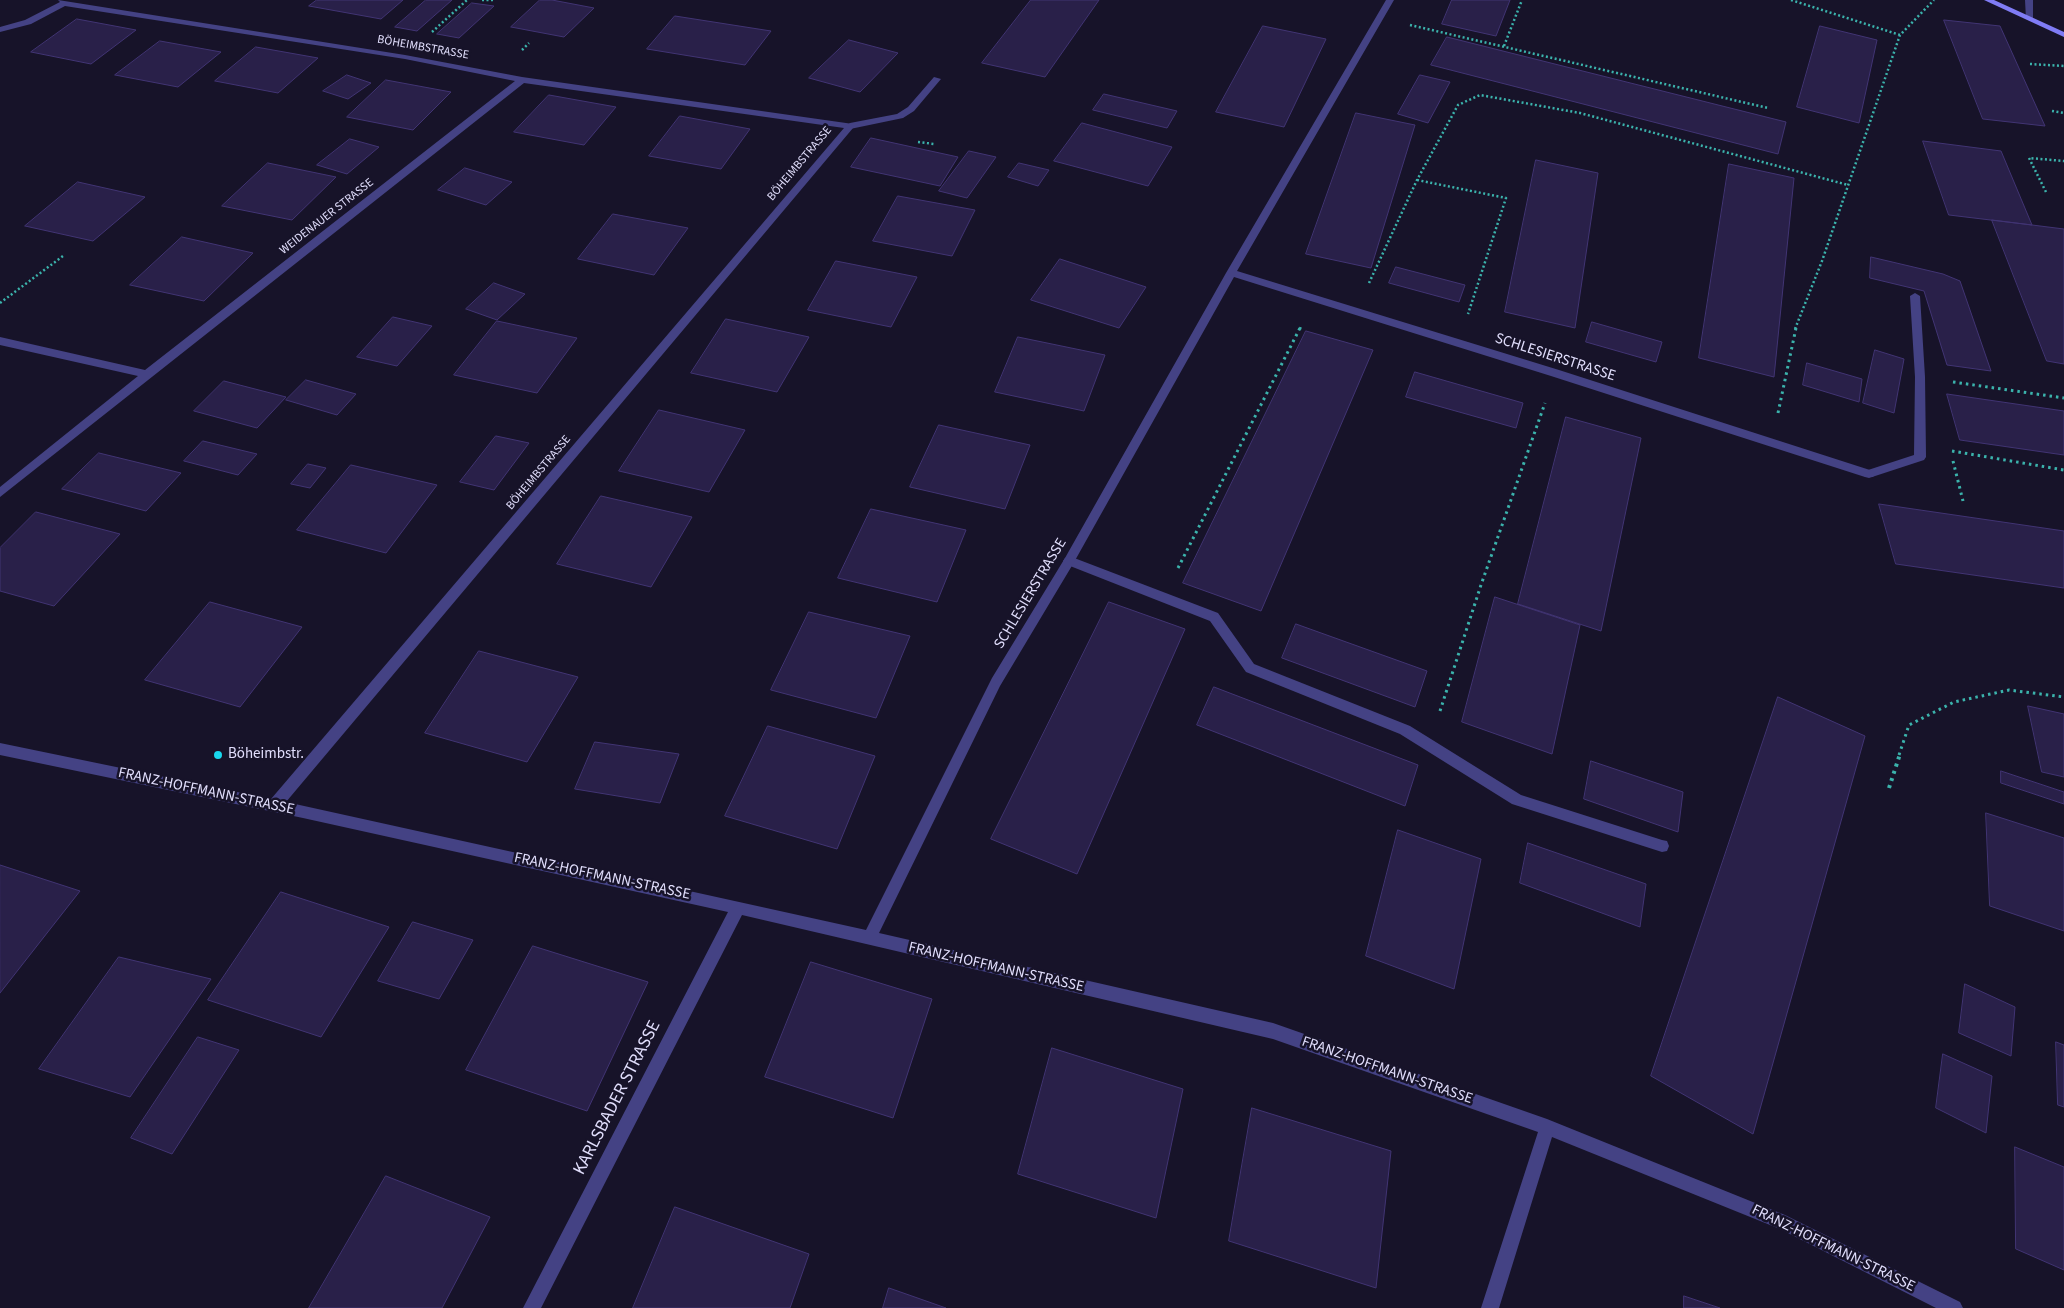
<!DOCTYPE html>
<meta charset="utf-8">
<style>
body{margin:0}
canvas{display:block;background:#171329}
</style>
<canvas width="2064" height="1308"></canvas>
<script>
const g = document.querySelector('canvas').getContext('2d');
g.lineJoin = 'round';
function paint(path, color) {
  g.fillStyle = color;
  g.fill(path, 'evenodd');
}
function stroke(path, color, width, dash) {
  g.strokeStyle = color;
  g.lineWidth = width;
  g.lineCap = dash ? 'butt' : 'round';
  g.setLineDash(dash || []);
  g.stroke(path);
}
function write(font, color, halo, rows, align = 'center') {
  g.font = font + ' "Source Sans 3",sans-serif';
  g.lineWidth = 5;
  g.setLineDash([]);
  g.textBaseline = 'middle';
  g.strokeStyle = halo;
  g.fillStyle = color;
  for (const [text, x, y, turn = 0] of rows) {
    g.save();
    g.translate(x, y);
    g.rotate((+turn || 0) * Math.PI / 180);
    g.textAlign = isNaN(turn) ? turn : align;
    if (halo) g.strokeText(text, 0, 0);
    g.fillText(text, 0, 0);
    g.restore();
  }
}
const building = new Path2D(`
 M317 0H403L381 19 309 6Z
 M426 0H452L417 31 395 27Z
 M540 0H552L594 8 564 37 511 27Z
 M1031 0H1099L1045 77 982 63Z
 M1452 0H1510L1496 36 1442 24Z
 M472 3 494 6 459 38 437 34Z
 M675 16 771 31 745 65 647 49Z
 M77 19 136 30 91 64 31 52Z
 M1944 20 2000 26 2045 126 1983 119Z
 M1263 26 1326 39 1284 127 1216 112Z
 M1820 26 1877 40 1859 123 1797 107Z
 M1447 37 1786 122 1778 154 1431 65Z
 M849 40 898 53 860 92 809 78Z
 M160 41 221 52 178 87 115 75Z
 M256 47 318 58 278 93 215 81Z
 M347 75 371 83 348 99 323 91Z
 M1420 75 1450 82 1428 123 1398 114Z
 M386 80 451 92 413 130 347 117Z
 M1104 94 1177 111 1167 128 1093 110Z
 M549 95 616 107 584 145 514 132Z
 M1356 113 1415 125 1371 268 1306 254Z
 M680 116 750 129 721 169 649 156Z
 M1082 123 1172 147 1148 186 1054 161Z
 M871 138 958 157 940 186 851 167Z
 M350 139 379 147 347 174 317 165Z
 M1923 141 2001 151 2032 225 1949 215Z
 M969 151 996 157 967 198 939 191Z
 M1536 160 1598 173 1575 328 1505 312Z
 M268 163 336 177 292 220 222 206Z
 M1019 163 1049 170 1038 186 1008 177Z
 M1729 164 1794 178 1774 377 1699 358Z
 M465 168 512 182 486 205 438 190Z
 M78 182 145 197 93 241 25 226Z
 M898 196 975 210 952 256 873 241Z
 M613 214 688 228 654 275 578 259Z
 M1992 220 2064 229V364L2047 361Z
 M182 237 253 253 204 301 130 285Z
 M1871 257 1943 274 1960 281 1991 371 1947 365 1924 291 1870 278Z
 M1060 259 1146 287 1119 328 1031 300Z
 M836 261 917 277 891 327 808 310Z
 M1396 267 1465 285 1459 302 1389 283Z
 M494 283 525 294 497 320 466 309Z
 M393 317 432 326 397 366 357 357Z
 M726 319 809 337 777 392 691 373Z
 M497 321 577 338 537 393 454 375Z
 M1592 322 1662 342 1656 362 1586 342Z
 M1306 331 1373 350 1261 611 1183 583Z
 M1018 337 1105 355 1084 411 995 392Z
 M1875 350 1904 359 1894 413 1863 403Z
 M1807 363 1862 379 1859 402 1803 385Z
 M1415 372 1523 403 1516 428 1406 397Z
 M306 380 356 394 337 415 286 400Z
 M224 381 286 397 257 428 194 411Z
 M1947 394 2064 411V455L1960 440Z
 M659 410 745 430 709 492 619 471Z
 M1566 417 1641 438 1601 631 1518 604Z
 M939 425 1030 445 1005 509 910 487Z
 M496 436 529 443 494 490 460 482Z
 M203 441 257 454 238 475 184 461Z
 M99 453 181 473 146 511 62 489Z
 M308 464 326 468 310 488 291 484Z
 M351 465 437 485 386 553 297 530Z
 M601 496 692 517 651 587 557 564Z
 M1879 504 2064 531V588L1896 564Z
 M871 509 966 530 937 602 838 578Z
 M36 512 120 534 54 606 0 591V548Z
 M1495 597 1580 625 1552 754 1462 722Z
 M210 602 302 627 240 707 145 680Z
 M1109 602 1185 629 1077 874 991 839Z
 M809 612 910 636 876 718 771 690Z
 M1296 624 1427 671 1415 707 1282 658Z
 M479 651 578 677 527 762 425 733Z
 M1214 687 1418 765 1405 806 1197 725Z
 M1778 697 1865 736 1753 1134 1651 1076Z
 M2028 706 2064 714V777L2042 772Z
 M768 726 875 756 837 849 725 816Z
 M595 742 679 754 660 803 575 789Z
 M1591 761 1683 792 1678 832 1584 799Z
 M2001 771 2064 792V804L2001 783Z
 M1986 813 2064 838V931L1990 906Z
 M1398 830 1481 859 1454 989 1366 956Z
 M1528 843 1646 884 1640 927 1520 883Z
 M0 865 80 891 0 993Z
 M281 892 389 927 321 1037 208 1000Z
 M413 922 473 940 439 999 378 981Z
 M533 946 648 982 587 1111 466 1070Z
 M119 957 211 979 130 1097 39 1069Z
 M811 962 932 999 893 1118 765 1077Z
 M1965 984 2015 1007 2011 1056 1959 1033Z
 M198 1037 239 1050 172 1154 131 1138Z
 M2056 1042 2064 1045V1107L2058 1105Z
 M1052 1048 1183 1089 1156 1218 1018 1174Z
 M1943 1054 1992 1076 1986 1133 1936 1108Z
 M1252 1108 1391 1151 1376 1288 1229 1241Z
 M2015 1147 2064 1167V1270L2016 1249Z
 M386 1176 490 1217 442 1308H309Z
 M675 1207 809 1254 790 1308H633Z
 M889 1288 946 1308H883Z
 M1684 1296 1720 1308H1684Z`);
const pathFar2 = new Path2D(`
 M482 0H495
 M1791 0 1900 35
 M1410 25 1768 108
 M432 32 467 0
 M1504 46 1522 0
 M522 50 529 43
 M2030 64 2064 66
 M2052 111 2064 113
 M918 142 934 144
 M1417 180 1506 198 1468 314
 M2046 192 2029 158 2064 161
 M1369 283 1417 180 1458 105 1480 95 1580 113 1848 185
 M0 303 63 256
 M1300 329 1301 326
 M1795 329 1822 261 1900 35 1934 0`);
const pathFar1 = new Path2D(`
 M1953 382 2064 398
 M1778 413 1796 328
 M1952 451 2064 470
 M1953 461 1963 501
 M1178 568 1300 328
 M1440 711 1481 585 1545 403
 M1899 755 1909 725 1954 702 2009 690 2064 697`);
const path = new Path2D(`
 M1889 788 1900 754`);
const lane = new Path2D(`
 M934 77 941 79 914 111 903 118 850 129 846 126 850 123 897 114 908 107Z
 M1915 293 1920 296 1925 377 1926 457 1924 460 1869 478 1865 477 1863 474 1865 471 1914 455 1915 377 1910 296Z
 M1069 556 1218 613 1254 664 1410 726 1521 795 1662 840 1667 841 1669 846 1667 851 1662 852 1512 804 1400 734 1246 672 1210 621 1065 564 1063 561 1065 558Z`);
const street = new Path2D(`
 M58 0 405 55 522 77 853 124V128L286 802 866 930 992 678 1065 558 1226 273 1386 0H1394L1237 271 1559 370 1873 471 1875 474 1873 477H1865L1551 376 1234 277 1073 564 1000 686 879 933 1273 1023 1547 1119 1785 1215 1960 1302 1963 1308H1936L1780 1229 1552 1137 1499 1308H1481L1538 1132 1273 1039 742 915 541 1308H523L728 912 303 818 0 755V743L271 799 844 128 524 83 0 497V487L138 376 0 345V337L145 370 515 81 405 59 65 6 31 24 0 32V27L25 20 60 2Z
 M2025 0H2033V21L2026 19Z`);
const secondary = new Path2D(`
 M1984 0H1994L2064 32V37Z`);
const markers = [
 [218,755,5,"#19d7ed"]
];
const farStreetnames = [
 ["BÖHEIMBSTRASSE",423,48,10],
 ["BÖHEIMBSTRASSE",800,164,-50],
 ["WEIDENAUER STRASSE",327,217,-38],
 ["BÖHEIMBSTRASSE",539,473,-50]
];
const streetNames = [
 ["SCHLESIERSTRASSE",1555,358,18],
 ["SCHLESIERSTRASSE",1031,594,-59],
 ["FRANZ-HOFFMANN-STRASSE",206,792,12],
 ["FRANZ-HOFFMANN-STRASSE",602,877,12],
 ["FRANZ-HOFFMANN-STRASSE",996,968,13],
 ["FRANZ-HOFFMANN-STRASSE",1387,1071,19],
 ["FRANZ-HOFFMANN-STRASSE",1833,1249,26]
];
const poiNames = [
 ["Böheimbstr.",228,755]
];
const nearStreetnames = [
 ["KARLSBADER STRASSE",618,1098,-63]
];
paint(building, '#292049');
stroke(building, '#413473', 1);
stroke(pathFar2, '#3bb3ac', 2.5, [2, 2.5]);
stroke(pathFar1, '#3bb3ac', 3, [2.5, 4]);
stroke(path, '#3bb3ac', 4, [3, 4.5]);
paint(lane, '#444284');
paint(street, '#444284');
paint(secondary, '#807cf5');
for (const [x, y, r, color] of markers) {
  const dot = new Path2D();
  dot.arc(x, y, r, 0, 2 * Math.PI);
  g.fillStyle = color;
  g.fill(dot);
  stroke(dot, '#171329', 2);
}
write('12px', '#e1defc', '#171329', farStreetnames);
write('15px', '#e1defc', '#171329', streetNames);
write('15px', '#e1defc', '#171329', poiNames, 'left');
write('18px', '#e1defc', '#171329', nearStreetnames);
</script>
